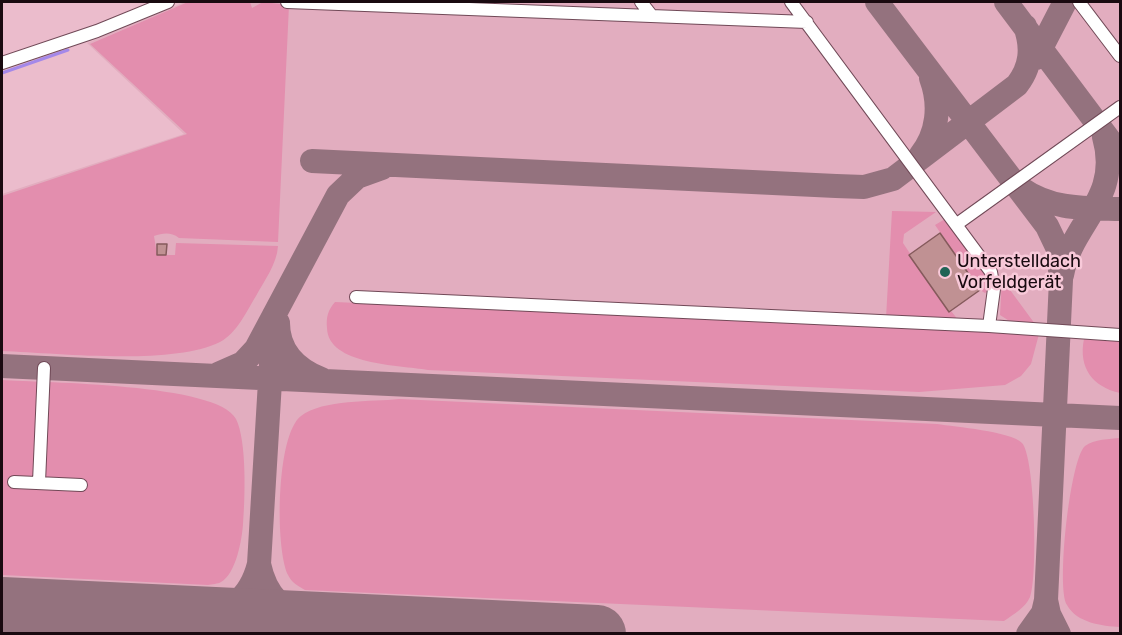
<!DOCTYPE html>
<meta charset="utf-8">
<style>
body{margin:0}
#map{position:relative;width:1122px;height:635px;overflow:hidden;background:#ebbccc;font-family:Rubik,sans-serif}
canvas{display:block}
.frame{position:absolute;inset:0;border:3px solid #190a10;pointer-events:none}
</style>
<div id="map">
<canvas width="1122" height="635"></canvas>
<div class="frame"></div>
</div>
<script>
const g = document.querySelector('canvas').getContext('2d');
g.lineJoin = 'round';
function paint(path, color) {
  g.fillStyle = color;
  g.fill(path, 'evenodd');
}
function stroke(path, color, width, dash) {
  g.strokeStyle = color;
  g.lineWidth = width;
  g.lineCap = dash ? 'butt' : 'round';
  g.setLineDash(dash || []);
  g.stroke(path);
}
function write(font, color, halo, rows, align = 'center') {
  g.font = font + ' Rubik,sans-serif';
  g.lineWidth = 5;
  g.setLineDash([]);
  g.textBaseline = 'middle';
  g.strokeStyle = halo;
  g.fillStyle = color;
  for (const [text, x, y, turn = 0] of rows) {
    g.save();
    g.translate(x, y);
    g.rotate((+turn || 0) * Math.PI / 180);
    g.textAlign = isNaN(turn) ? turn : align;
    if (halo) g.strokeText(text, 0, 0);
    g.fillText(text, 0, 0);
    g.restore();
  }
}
const built = new Path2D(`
 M185 2H1120V633H2V194L184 134 87 43Z`);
const green = new Path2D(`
 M188 2H250L252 8 263 2 289 5 278 242 179 238C171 232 163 233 154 236L157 255H175L176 243 278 246C277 264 264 281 256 296 246 312 237 333 220 342 172 366 57 353 2 351V196L187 134 90 44Z
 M892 211 936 212 904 234 903 243 949 312 951 311 959 321 886 318Z
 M945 219 986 273 988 291 985 293 980 290 935 225Z
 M1002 279 1035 324 1011 322 1000 315Z
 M335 302 1039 334 1031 364 1021 376 1005 385 919 392 428 370C399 365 328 365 327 328 326 317 328 310 335 302Z
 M1084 339 1120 341V393C1093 387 1078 368 1084 339Z
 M2 380C43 383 218 383 236 419 247 441 245 499 243 524 242 539 236 574 221 582 218 584 212 584 208 585L2 575Z
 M399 399 937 424C955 427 1010 431 1022 443 1035 457 1038 579 1030 597 1025 608 1014 614 1004 621L305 590C298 586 292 583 288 575 275 548 276 435 301 416 323 399 372 402 399 399Z
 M1120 438V627C1102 626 1077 623 1067 605 1056 588 1070 459 1085 446 1094 439 1110 439 1120 438Z`);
const stream = new Path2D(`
 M2 73 68 50`);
const taxiway = new Path2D(`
 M877 2 1047 226 1058 249 1061 280 1046 600 1049 614 1059 634
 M1006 2 1120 154
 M1036 58 1065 2
 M920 156C938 134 941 105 931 78
 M312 161 836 186 864 187 893 179 1017 85C1031 67 1033 48 1025 26
 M1022 189C1052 210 1086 208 1120 209
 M1062 275C1071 223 1122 199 1104 137
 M274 315 259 564C266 597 283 612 315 621
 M278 323C278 351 296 369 321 379
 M2 366 1120 418
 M218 374 243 363 256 349 338 195 357 177 382 168
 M191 615C229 612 249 602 259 564
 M1028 634 1043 613 1046 600`);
const runway = new Path2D(`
 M2 606 597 634`);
const building = new Path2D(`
 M940 233 980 290 949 312 909 255Z
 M157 244H167L166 255H157Z`);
const minor = new Path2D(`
 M287 2 807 22
 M641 2 652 16
 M791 2 991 272 994 289 989 326
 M1079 2 1120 56
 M2 63 97 31 168 2
 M957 224 1120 107
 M356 297 989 326 1120 335
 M14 482 81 485
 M39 482 44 368`);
const markers = [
 [945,272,6,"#206456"]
];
const poiNames = [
 ["Unterstelldach",957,262],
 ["Vorfeldgerät",957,283]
];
paint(built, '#e2adbf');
paint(green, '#e38eae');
stroke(stream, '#a488e9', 3);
stroke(taxiway, '#94727e', 24);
stroke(runway, '#94727e', 58);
paint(building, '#c09193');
stroke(building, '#855a5c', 1.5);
stroke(minor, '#704957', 14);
stroke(minor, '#fff', 12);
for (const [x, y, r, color] of markers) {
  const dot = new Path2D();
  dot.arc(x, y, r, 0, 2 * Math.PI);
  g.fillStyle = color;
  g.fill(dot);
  stroke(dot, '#f8c9d9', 2);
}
write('18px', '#190a10', '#f8c9d9', poiNames, 'left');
</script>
